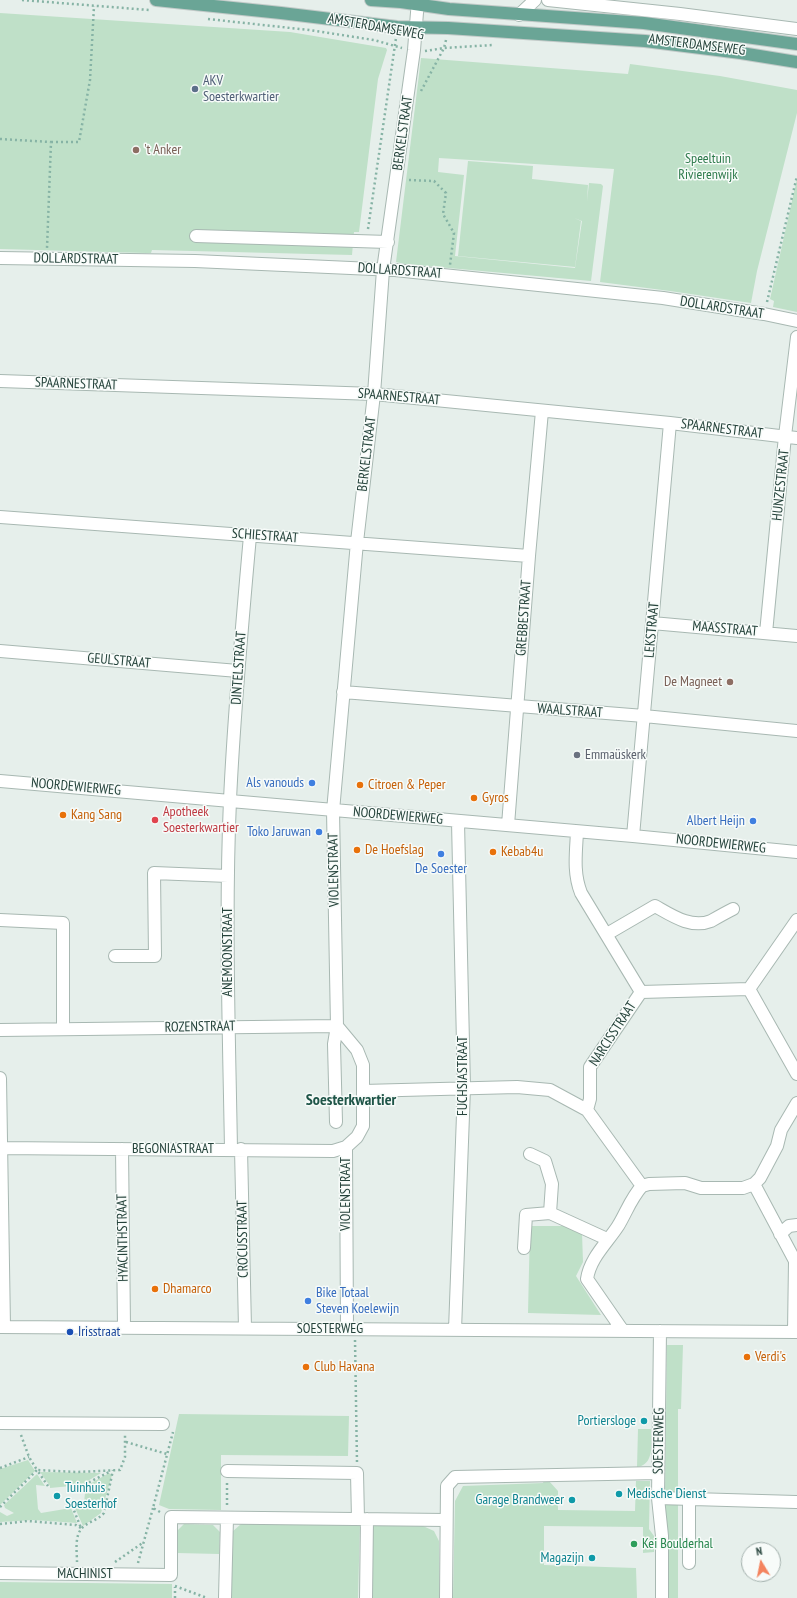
<!DOCTYPE html>
<meta charset="utf-8">
<style>
body{margin:0}
#map{position:relative;width:797px;height:1598px;overflow:hidden;background:#e6efeb;font-family:"PT Sans Narrow",sans-serif}
canvas{display:block}
.north{position:absolute;left:741px;top:1542px;width:40px;height:40px;box-sizing:border-box;background:#f7fbf9;border:1px solid #a3b1ad;border-radius:50%;rotate:350deg;font-size:11px;font-weight:700;line-height:16px;text-align:center;color:#24423a}
.north::after{content:'';display:block;margin:auto;width:14px;height:18px;background:#f4845f;clip-path:polygon(50% 0,100% 100%,50% 72%,0 100%)}
</style>
<div id="map">
<canvas width="797" height="1598"></canvas>
<div class="north">N</div>
</div>
<script>
const g = document.querySelector('canvas').getContext('2d');
g.lineJoin = 'round';
function paint(path, color) {
  g.fillStyle = color;
  g.fill(path, 'evenodd');
}
function stroke(path, color, width, dash) {
  g.strokeStyle = color;
  g.lineWidth = width;
  g.lineCap = dash ? 'butt' : 'round';
  g.setLineDash(dash || []);
  g.stroke(path);
}
function write(font, color, halo, rows, align = 'center') {
  g.font = font + ' "PT Sans Narrow",sans-serif';
  g.lineWidth = 3;
  g.setLineDash([]);
  g.textBaseline = 'middle';
  g.strokeStyle = halo;
  g.fillStyle = color;
  for (const [text, x, y, turn = 0] of rows) {
    g.save();
    g.translate(x, y);
    g.rotate((+turn || 0) * Math.PI / 180);
    g.textAlign = isNaN(turn) ? turn : align;
    if (halo) g.strokeText(text, 0, 0);
    g.fillText(text, 0, 0);
    g.restore();
  }
}
const green = new Path2D(`
 M0 13 290 32 386 48 387 50 378 79 359 232H354L352 255 152 250 151 253H146L0 249Z
 M421 58 628 74 630 64 720 76 797 90V113L757 271 751 303 670 291 600 282 614 169 439 158 438 172 464 175 455 256 575 268 582 221 574 218 581 221 575 267 458 256 468 161 533 166 532 179 588 185 587 201 589 183 601 184 603 186 591 281 405 264 396 262Z
 M797 179V312L773 307 774 301 770 299Z
 M530 1226H569L582 1233 583 1262 576 1276 601 1315 528 1313Z
 M667 1345H683L681 1409H678V1493H665Z
 M179 1414 349 1416 348 1456 221 1455V1510L169 1509 159 1505Z
 M638 1429H651C651 1442 655 1465 637 1467Z
 M28 1460 35 1471 0 1505V1469Z
 M40 1472 101 1473 81 1485 50 1488V1486Z
 M109 1473 112 1475 101 1513 83 1526 75 1508 84 1503 85 1493 81 1492V1489Z
 M37 1474 45 1486 36 1485 38 1509 41 1513 71 1508 77 1523 33 1520 0 1522V1512L7 1516 14 1513 5 1508 4 1505Z
 M544 1480 549 1481 558 1491V1510L635 1511 636 1481H650L649 1529 654 1536V1552L643 1553V1527L544 1526V1565L636 1568 637 1598H453L455 1501 463 1486 543 1483Z
 M665 1504H678V1598H668L669 1537 664 1517Z
 M184 1524 213 1525 220 1532 219 1554 177 1553 176 1532Z
 M241 1524H360L358 1598H231L232 1532Z
 M370 1525 423 1526 434 1531 439 1541V1598H370Z
 M0 1582 172 1584V1598H0Z`);
const path = new Path2D(`
 M22 0 149 10
 M208 19 309 30 374 40 402 48
 M425 51 444 48 493 45
 M421 91 444 48 446 40
 M0 139 51 142 47 248
 M51 142H79L90 80 94 6
 M409 180 434 181 446 193 443 214 454 233 450 265
 M368 229 396 38
 M767 302 797 176
 M355 1340 357 1463
 M21 1435 29 1457 37 1470 77 1472 120 1470 125 1457V1434
 M126 1442 167 1454
 M0 1468 29 1457
 M80 1487 111 1471
 M72 1501 73 1508 81 1528
 M227 1505V1482
 M0 1507 37 1470 48 1486
 M160 1512 153 1508 173 1432
 M0 1524 28 1521 76 1525 81 1528
 M77 1562C77 1552 74 1535 83 1527 90 1521 98 1520 104 1513L113 1470
 M115 1562 144 1542
 M138 1563 153 1508
 M175 1586 207 1598
 M175 1598V1587`);
const minor = new Path2D(`
 M548 0 680 14 797 29
 M519 15 535 0
 M196 236 388 242
 M0 258 195 261 395 270 663 298 764 314 797 321
 M0 381 374 394 670 423 797 438
 M0 517 529 556
 M652 623 797 636
 M766 633 785 436 797 337
 M0 651 238 671
 M343 692 644 716 797 731
 M0 781 633 836 797 852
 M508 825 529 556 542 411
 M577 832C576 853 573 873 581 893L641 992 590 1067V1099L587 1110 642 1186C631 1198 626 1213 618 1226 607 1243 590 1258 587 1279L623 1331
 M633 836 670 423
 M0 920 63 923V1028
 M607 934 655 906C671 915 691 929 711 921 718 917 725 913 733 909
 M115 956H155L154 873 228 876
 M749 989 797 1074
 M749 989 797 920
 M641 992 749 989
 M337 1026 357 1050 363 1065V1126L357 1137 346 1147 347 1329
 M0 1030 337 1026
 M0 1078 4 1327
 M363 1091 517 1087 550 1090 587 1110
 M336 1122 334 1044 337 1026 333 811 357 542 374 394 383 270 414 50 418 0
 M0 1148 333 1151 346 1147
 M122 1149 124 1327
 M231 1149C229 1033 225 916 230 800 234 712 242 624 250 536
 M241 1149 245 1328
 M530 1154 545 1161 552 1184 550 1213 607 1239
 M754 1184 795 1261 794 1332
 M642 1186 649 1184 685 1183 701 1188H743L754 1184 760 1178 777 1146 781 1130 797 1103
 M780 1234 789 1226 797 1225
 M524 1248 526 1215 550 1213
 M0 1327 797 1332
 M455 1330 464 1088 458 822
 M660 1331 658 1498 662 1536V1598
 M0 1423 163 1424
 M227 1471 357 1473 358 1519
 M658 1498 796 1502
 M689 1563V1499
 M0 1573 171 1575V1517L446 1520
 M225 1598 227 1518
 M366 1598 367 1519
 M446 1598 447 1486 455 1477 658 1473`);
const major = new Path2D(`
 M156 0 281 13 397 27 448 28 645 41 741 53 797 62
 M371 0 401 2 449 9 644 23 797 44`);
const markers = [
 [195,89,4,"#5c6f8a"],
 [136,150,4,"#8d6e63"],
 [730,682,4,"#8d6e63"],
 [577,755,4,"#6b7280"],
 [312,783,4,"#3f7fe0"],
 [360,785,4,"#e8710a"],
 [474,798,4,"#e8710a"],
 [63,815,4,"#e8710a"],
 [155,820,4,"#e0444e"],
 [753,821,4,"#3f7fe0"],
 [319,832,4,"#3f7fe0"],
 [357,850,4,"#e8710a"],
 [493,852,4,"#e8710a"],
 [441,854,4,"#3f7fe0"],
 [155,1289,4,"#e8710a"],
 [308,1301,4,"#3f7fe0"],
 [70,1332,4,"#1a4fb4"],
 [747,1357,4,"#e8710a"],
 [306,1367,4,"#e8710a"],
 [644,1421,4,"#0f9aa8"],
 [619,1494,4,"#0f9aa8"],
 [57,1496,4,"#0f9aa8"],
 [572,1500,4,"#0f9aa8"],
 [634,1544,4,"#2e9e5b"],
 [592,1558,4,"#0f9aa8"]
];
const streetNames = [
 ["AMSTERDAMSEWEG",376,27,10],
 ["AMSTERDAMSEWEG",697,45,7],
 ["BERKELSTRAAT",403,133,-82],
 ["DOLLARDSTRAAT",76,259,1],
 ["DOLLARDSTRAAT",400,271,4],
 ["DOLLARDSTRAAT",722,308,9],
 ["SPAARNESTRAAT",76,384,2],
 ["SPAARNESTRAAT",399,397,5],
 ["SPAARNESTRAAT",722,429,7],
 ["BERKELSTRAAT",367,454,-83],
 ["HUNZESTRAAT",781,485,-84],
 ["SCHIESTRAAT",265,536,4],
 ["GREBBESTRAAT",524,618,-86],
 ["MAASSTRAAT",725,629,5],
 ["LEKSTRAAT",652,630,-85],
 ["GEULSTRAAT",119,661,5],
 ["DINTELSTRAAT",239,668,-86],
 ["WAALSTRAAT",570,711,4],
 ["NOORDEWIERWEG",76,787,5],
 ["NOORDEWIERWEG",398,816,5],
 ["NOORDEWIERWEG",721,844,6],
 ["VIOLENSTRAAT",334,870,-91],
 ["ANEMOONSTRAAT",228,952,-90],
 ["ROZENSTRAAT",200,1027,-1],
 ["NARCISSTRAAT",613,1034,-57],
 ["FUCHSIASTRAAT",463,1076,-90],
 ["BEGONIASTRAAT",173,1149],
 ["VIOLENSTRAAT",346,1194,-90],
 ["HYACINTHSTRAAT",123,1238,-91],
 ["CROCUSSTRAAT",243,1239,-91],
 ["SOESTERWEG",330,1329],
 ["SOESTERWEG",659,1441,-89],
 ["MACHINIST",85,1574]
];
const serviceNames = [
 ["AKV",203,81],
 ["Soesterkwartier",203,97]
];
const educationNames = [
 ["'t Anker",144,150],
 ["De Magneet",722,682,"right"]
];
const parkNames = [
 ["Speeltuin",708,159],
 ["Rivierenwijk",708,175]
];
const worshipNames = [
 ["Emmaüskerk",585,755]
];
const shopNames = [
 ["Als vanouds",304,783],
 ["Albert Heijn",745,821],
 ["Toko Jaruwan",311,832],
 ["De Soester",441,869,"center"],
 ["Bike Totaal",316,1293,"left"],
 ["Steven Koelewijn",316,1309,"left"]
];
const foodNames = [
 ["Citroen & Peper",368,785],
 ["Gyros",482,798],
 ["Kang Sang",71,815],
 ["De Hoefslag",365,850],
 ["Kebab4u",501,852],
 ["Dhamarco",163,1289],
 ["Verdi's",755,1357],
 ["Club Havana",314,1367]
];
const healthNames = [
 ["Apotheek",163,812],
 ["Soesterkwartier",163,828]
];
const transitNames = [
 ["Irisstraat",78,1332]
];
const cultureNames = [
 ["Portiersloge",636,1421],
 ["Tuinhuis",65,1488,"left"],
 ["Soesterhof",65,1504,"left"],
 ["Medische Dienst",627,1494,"left"],
 ["Garage Brandweer",564,1500],
 ["Magazijn",584,1558]
];
const leisureNames = [
 ["Kei Boulderhal",642,1544]
];
const quarterNames = [
 ["Soesterkwartier",351,1100]
];
paint(green, '#bfe0c8');
stroke(minor, '#a8b8b2', 14);
stroke(major, '#c2cac8', 14);
stroke(path, '#86b3a5', 2.5, [2, 3]);
stroke(minor, '#fff', 12);
stroke(major, '#6aa596', 12);
for (const [x, y, r, color] of markers) {
  const dot = new Path2D();
  dot.arc(x, y, r, 0, 2 * Math.PI);
  g.fillStyle = color;
  g.fill(dot);
  stroke(dot, '#f7fbf9', 1.5);
}
write('14px', '#24423a', '#f7fbf9', streetNames);
write('14px', '#4e5e75', '#f7fbf9', serviceNames, 'left');
write('14px', '#785e54', '#f7fbf9', educationNames, 'left');
write('14px', '#2d7a4b', '#f7fbf9', parkNames);
write('14px', '#5b616d', '#f7fbf9', worshipNames, 'left');
write('14px', '#366cbe', '#f7fbf9', shopNames, 'right');
write('14px', '#c56008', '#f7fbf9', foodNames, 'left');
write('14px', '#be3a42', '#f7fbf9', healthNames, 'left');
write('14px', '#164399', '#f7fbf9', transitNames, 'left');
write('14px', '#0d838f', '#f7fbf9', cultureNames, 'right');
write('14px', '#27864d', '#f7fbf9', leisureNames, 'left');
write('bold 16px', '#1f5548', '#f7fbf9', quarterNames);
</script>
